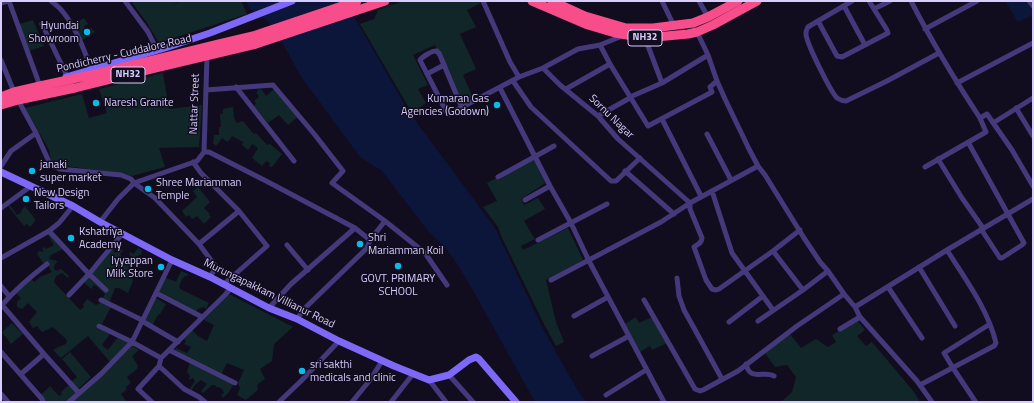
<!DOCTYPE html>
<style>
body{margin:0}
#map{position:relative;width:1034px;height:403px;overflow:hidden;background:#120d1e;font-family:"Titillium Web",sans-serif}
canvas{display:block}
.frame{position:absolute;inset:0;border:2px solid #d8cdfd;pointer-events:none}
</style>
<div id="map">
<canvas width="1034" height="403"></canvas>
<div class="frame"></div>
</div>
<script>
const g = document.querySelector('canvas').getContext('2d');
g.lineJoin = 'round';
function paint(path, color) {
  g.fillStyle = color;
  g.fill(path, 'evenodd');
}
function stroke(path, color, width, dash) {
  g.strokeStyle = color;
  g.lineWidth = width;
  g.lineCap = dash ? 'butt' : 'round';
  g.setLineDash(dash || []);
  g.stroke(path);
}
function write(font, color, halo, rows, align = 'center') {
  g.font = font + ' "Titillium Web",sans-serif';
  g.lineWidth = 3;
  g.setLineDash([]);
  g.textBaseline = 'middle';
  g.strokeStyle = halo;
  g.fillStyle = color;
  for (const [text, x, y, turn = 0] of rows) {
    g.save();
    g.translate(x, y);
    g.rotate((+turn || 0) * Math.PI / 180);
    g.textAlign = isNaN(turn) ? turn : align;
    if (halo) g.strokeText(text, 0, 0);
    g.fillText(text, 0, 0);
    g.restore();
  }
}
const green = new Path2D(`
 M131 1H179L169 8 180 1H241L247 14 159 43 147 23Z
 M403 1H480L481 3 467 10 476 27 460 34 476 69 463 75 473 98 462 104 435 45 413 55 428 85 418 89 426 103 412 113 360 24 374 19 378 10Z
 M84 18 88 24 84 26 86 30 91 28 95 32 81 41 73 25Z
 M33 20 44 46 29 51 19 24Z
 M163 73 169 109 202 105 199 147 159 148 165 167 132 176 118 173 58 165 51 161 49 150 25 108 82 94 89 118 107 113 99 89Z
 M258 89 262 90 266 96 274 89 298 117 288 125 279 115 268 123 254 106 256 103 254 101 259 97 256 92 258 91Z
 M233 107 234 118 237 123 243 121 254 134 256 133 267 145 270 144 282 154 272 167 269 166 270 163 266 161 262 166 252 158 258 148 252 144 248 150 242 145 243 142 232 136 228 142 222 138 216 146 213 143 214 135H219V127H221L220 114H223V109Z
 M534 159 545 183 521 199 524 205 538 198 545 209 524 221 535 239 521 246 523 250 568 228 583 260 546 280 556 322 564 342 556 346 544 324 502 238 498 227 483 207 497 201 487 183 497 178 499 180Z
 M198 187 210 202 204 208 210 214 209 215 211 217 204 224 197 216 192 219 189 215 186 217 182 211 197 197 193 191Z
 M9 204 17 215 22 212 21 211 25 206 35 219V221L30 227 27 224 24 226 8 206Z
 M49 232 63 249 51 255 49 259 57 261V262L54 266V269L56 271 61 269 69 276 68 278 62 273 56 276 54 282 80 310 84 307 83 305 87 299 96 305 102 302 111 307 102 324 99 323 97 326 110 334 102 345 108 350 118 337 128 343 110 362 88 336 61 358 53 350 58 347 66 344 67 340 53 327 42 332 37 326 33 328 29 322 37 312 28 303 22 309 17 307V302L21 298 15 292 30 278 34 282 40 277 52 272 47 264 45 262 44 264 37 254 39 251 44 252 42 249 45 247 46 249 54 245 48 235Z
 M112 248 115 250 113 251 115 253 121 249 123 251 120 254 122 257 118 261 123 266 130 260 129 258 131 257 129 253 130 252 133 254 138 248 142 250 141 255H139L136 257 127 270 131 275 133 281 128 293 119 288H115L109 303 102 299 105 294 96 286 94 285 91 289 84 282 90 274Z
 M181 271 188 274 187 276H185L182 279 179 287 180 289 209 303 206 309 204 307 198 309 195 313 157 293 165 277 176 282Z
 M229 294 293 327 274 344 272 361 260 369 265 379 257 385 258 390 246 400 237 395 240 388 238 383 244 370 227 363 221 375 173 352 176 348 187 353 191 347 184 344 186 341 184 339 192 330 198 336 207 341 214 325 204 320Z
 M154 297 166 304 160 314 158 315 152 326 142 321Z
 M636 317 639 323 652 317 667 343 652 350 650 346 640 352 625 324Z
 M857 320 865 330 857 336 866 346 872 342 914 392 920 402H781L792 392 796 377 787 365 775 367 764 352 790 334 801 348 816 339 828 347 836 342 832 335Z
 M12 323 23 334 11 344 2 332Z
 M131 345 139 350 132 356 138 366 137 369 127 377 131 383 126 387V390L121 394 127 402H70Z
 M70 352 91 377 78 389 71 382 77 377 62 359Z
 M190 362 234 383 229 392 223 398 221 395 224 393 223 390 219 387H216L215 385H212L203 393 201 391 207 384 201 380 195 385 191 391 189 390 195 381 193 378 189 380V379L190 376 187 372Z
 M70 384 78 392 67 402H43L41 395 50 386 59 396 62 394 61 392Z`);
const water = new Path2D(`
 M246 1H345L409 112 495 228 543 329 579 393 587 402H535L480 303 458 265 444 246 428 231 382 171 360 157 300 75 286 49 268 21 250 9Z
 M1005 1H1025L1033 11V15L1018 22Z`);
const street = new Path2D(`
 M9 1 40 86
 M51 1C55 4 60 8 63 12 76 28 84 49 91 69
 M125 1 148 32 157 50
 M483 1 510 62 519 77 543 68 560 85 598 116 618 139 690 203 758 166
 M662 1 674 26
 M699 1 708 17
 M852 1 818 21 837 56 842 57 888 33 887 30 869 1
 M911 1C932 42 955 80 980 118L987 114 1012 150 1033 186
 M1029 1 1033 6
 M1 3 8 1
 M844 6 865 45
 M874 9 890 1
 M818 21 808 27C807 29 806 30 806 33 805 41 831 92 837 98 840 100 843 101 846 101L887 81 939 53
 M42 24 67 76
 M925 29 977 1
 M697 32 708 55 717 81 725 99 749 149 758 166 765 175 804 238 820 262 828 271 844 294 855 307 860 317 917 381 932 402
 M645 38 662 83
 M1 60 14 92
 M610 64 648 126 712 92 710 87 717 81
 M543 68 578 49 600 45 622 36
 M427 74 444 65
 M513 81 531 107 611 181H616L640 158
 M957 83 1033 43
 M236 87 294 161
 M500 88 550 186 571 223 589 261 664 402
 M566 89 610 64 600 45
 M206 90 273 85 315 135 343 171 332 183 385 221 425 253 447 285
 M18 100 36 133 50 164 60 169 121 175 131 179 134 183 155 198 199 244 216 267 210 277
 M462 108 439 53C438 53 437 52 437 51 433 50 422 57 420 60L421 62 447 113 449 114 519 77
 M1016 108 1033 136
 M598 116 628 99 630 97 662 83 708 55
 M662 119 701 196
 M993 123 1033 98
 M707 134 731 180
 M968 142 1024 243 1022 245 1002 258H1000L981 229
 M204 152 207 56
 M938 159 962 198 983 228
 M193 162 201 173 239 211 267 246 224 284
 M1 166 11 151 36 133
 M925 167 986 132 980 118
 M625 171 674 214
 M498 177 554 146
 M712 191 732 253 773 310
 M525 200 550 186
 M690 203V209L702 238C702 243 698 244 694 247L706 280 712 289 716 290 719 289 773 251 800 230
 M1 208 31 186
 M100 222 118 199 134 183 197 161 204 152H209L268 182 355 228 370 240
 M49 231 89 274 69 295
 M538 240 607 204
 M199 244 239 211
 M287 245 308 270
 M773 251 803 290
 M1 258 49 231 59 223 73 206
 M47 264C31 276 16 289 2 305L44 354 79 393
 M919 267 955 326
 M677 278 679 296 684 310 722 379
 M551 280 661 222 690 203
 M1 286 9 296
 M888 287 922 338
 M106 290 89 274 122 234
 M156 293 202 317
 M101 300 142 320
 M644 300 695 389 700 391 703 390 738 371 797 326 844 294
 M855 307 947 250 1033 199
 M269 308 291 284 355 228
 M574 316 608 297
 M297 319 303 310 367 248 370 240 385 221
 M142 321 178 342
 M758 321 803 290 828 271
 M729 322 763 296
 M99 326 132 342 161 358
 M840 329 860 317
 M169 350 235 383
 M1 352 42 399 43 402
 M592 356 629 336
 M746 364C750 382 764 370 774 376
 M159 366 184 389 199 397 205 402
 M21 374 44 354
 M449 375 473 402
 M429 380 446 402
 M920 385 992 347 994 346 996 343C988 309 965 279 947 250
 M1 394 8 402
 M606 395 646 370
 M975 401 953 368 944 353 990 324
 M69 402 101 374 132 342 172 260
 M152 402 138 389 159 366 161 358 225 295 231 288
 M279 402 301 381 339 341
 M352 402 370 380 382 361
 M391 402 413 374`);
const secondary = new Path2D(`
 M66 77 165 48 210 33 292 1
 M1 172 73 206 100 222 172 260 210 277 269 308 297 319 339 341 394 366 429 380 449 375 469 360 476 357 479 359 516 402`);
const highway = new Path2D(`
 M532 1 588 25 615 33 645 38 688 34 697 32 713 25 757 1
 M552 1 585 16 626 28H653L693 23 708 17 738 1
 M1 97 14 92 40 86 91 75 218 44 253 36 357 1
 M1 105 18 100 75 88 152 69 256 44 385 1`);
const markers = [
 [87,32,4,"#0bbaeb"],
 [96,103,4,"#0bbaeb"],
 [497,105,4,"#0bbaeb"],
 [32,171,4,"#0bbaeb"],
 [148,189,4,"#0bbaeb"],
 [26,199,4,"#0bbaeb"],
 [71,238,4,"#0bbaeb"],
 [360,244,4,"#0bbaeb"],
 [398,266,4,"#0bbaeb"],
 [161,267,4,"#0bbaeb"],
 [302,371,4,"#0bbaeb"]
];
const shields = [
 [645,38,34],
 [128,75,34]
];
const shieldNames = [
 ["NH32",645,38],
 ["NH32",128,75]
];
const poiNames = [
 ["Hyundai",79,26,"right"],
 ["Showroom",79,39,"right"],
 ["Kumaran Gas",489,99,"right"],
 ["Agencies (Godown)",489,112,"right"],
 ["Naresh Granite",104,103],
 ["janaki",40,165],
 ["super market",40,178],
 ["Shree Mariamman",156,183],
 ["Temple",156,196],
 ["New Design",34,193],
 ["Tailors",34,206],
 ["Kshatriya",79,232],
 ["Academy",79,245],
 ["Shri",368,238],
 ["Mariamman Koil",368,251],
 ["Iyyappan",153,261,"right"],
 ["Milk Store",153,274,"right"],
 ["GOVT. PRIMARY",398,279,"center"],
 ["SCHOOL",398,292,"center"],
 ["sri sakthi",310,365],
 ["medicals and clinic",310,378]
];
const streetNames = [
 ["Pondicherry - Cuddalore Road",124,54,-13],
 ["Nattar Street",195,104,-88],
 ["Sornu Nagar",611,117,44],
 ["Murungapakkam Villianur Road",269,294,26]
];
paint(green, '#112628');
paint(water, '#0b163a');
stroke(street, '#443a7b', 5);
stroke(secondary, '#7d68f8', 7);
stroke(highway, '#f74e8b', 9);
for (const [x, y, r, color] of markers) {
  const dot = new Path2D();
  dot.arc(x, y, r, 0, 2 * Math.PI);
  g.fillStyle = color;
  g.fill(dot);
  stroke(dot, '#120d1e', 1.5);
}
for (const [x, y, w] of shields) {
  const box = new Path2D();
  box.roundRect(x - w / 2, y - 8, w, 16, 3);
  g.fillStyle = '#120d1e';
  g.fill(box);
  stroke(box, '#d8cdfd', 1);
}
write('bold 10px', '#d8cdfd', null, shieldNames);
write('11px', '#d8cdfd', '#120d1e', poiNames, 'left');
write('11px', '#d8cdfd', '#120d1e', streetNames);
</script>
